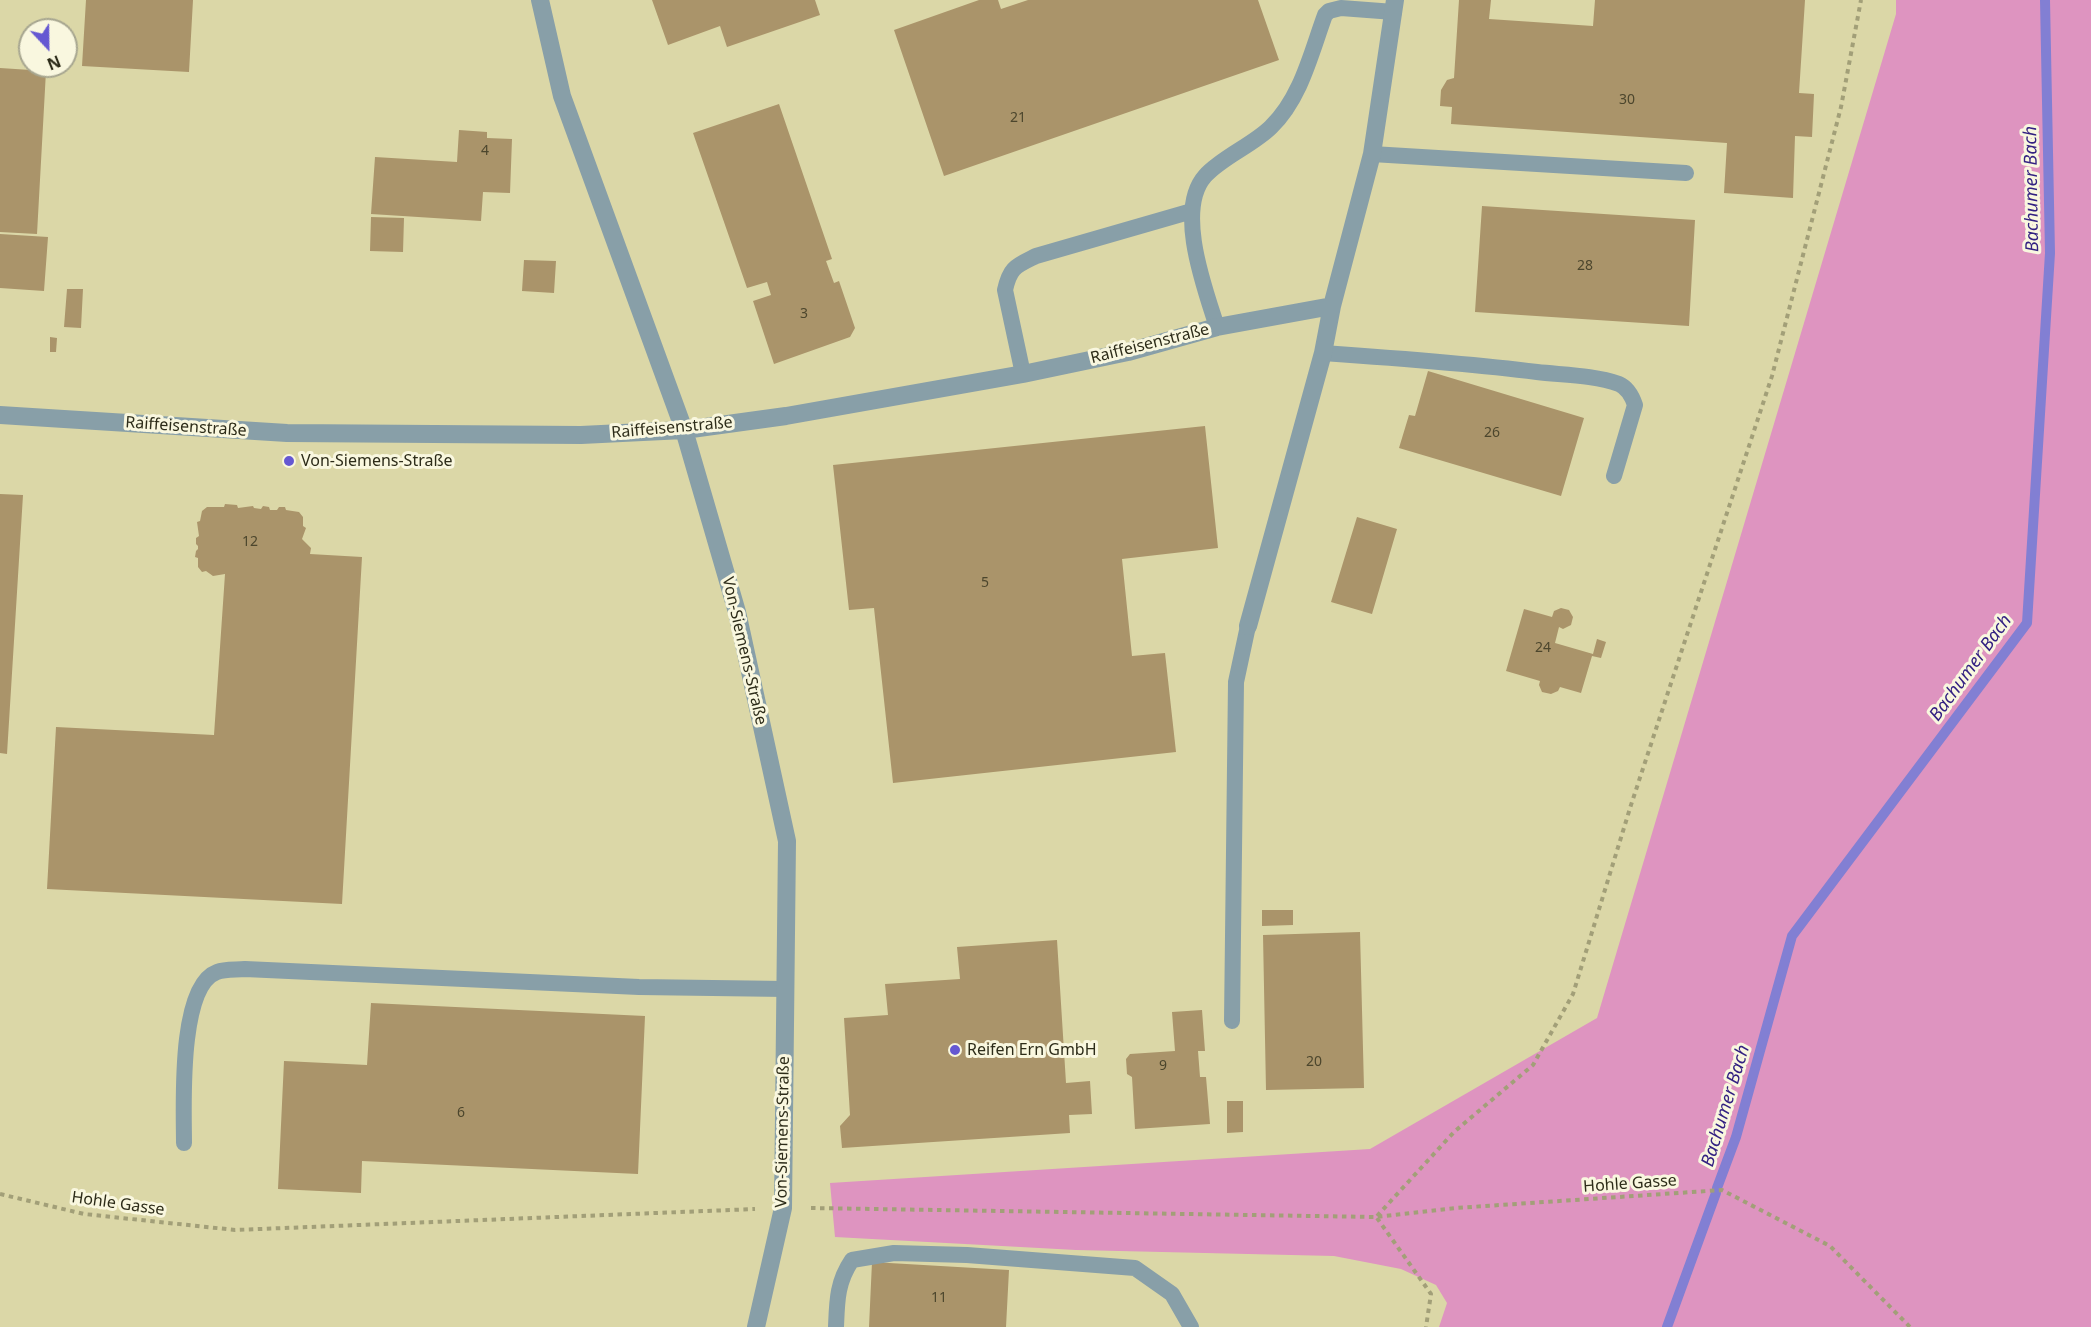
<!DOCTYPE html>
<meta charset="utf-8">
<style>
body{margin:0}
#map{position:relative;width:2091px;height:1327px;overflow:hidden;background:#dbd7a7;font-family:"Noto Sans",sans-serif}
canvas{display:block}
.north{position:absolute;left:18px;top:18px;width:60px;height:60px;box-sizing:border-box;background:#f9f7df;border:2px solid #a7a690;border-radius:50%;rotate:158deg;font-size:16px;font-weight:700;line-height:24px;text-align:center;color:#2d2c19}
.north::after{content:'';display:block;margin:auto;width:21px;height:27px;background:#6558d2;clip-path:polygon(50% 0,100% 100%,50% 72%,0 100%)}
</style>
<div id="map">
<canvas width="2091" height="1327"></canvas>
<div class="north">N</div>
</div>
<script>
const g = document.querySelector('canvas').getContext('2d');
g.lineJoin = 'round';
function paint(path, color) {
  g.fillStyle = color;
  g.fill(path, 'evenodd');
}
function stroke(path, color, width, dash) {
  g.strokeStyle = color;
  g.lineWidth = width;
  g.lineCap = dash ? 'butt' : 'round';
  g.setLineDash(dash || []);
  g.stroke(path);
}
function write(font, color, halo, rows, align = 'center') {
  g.font = font + ' "Noto Sans",sans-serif';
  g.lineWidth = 6;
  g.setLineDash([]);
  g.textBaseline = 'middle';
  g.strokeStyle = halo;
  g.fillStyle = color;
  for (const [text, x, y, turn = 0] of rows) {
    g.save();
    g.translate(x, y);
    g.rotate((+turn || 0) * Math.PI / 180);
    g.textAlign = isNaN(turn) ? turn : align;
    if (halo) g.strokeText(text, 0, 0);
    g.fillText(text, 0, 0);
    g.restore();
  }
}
const green = new Path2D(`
 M1896 0H2091V1327H1439L1447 1303 1436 1285 1401 1269 1334 1256 1076 1250 835 1237 830 1183 1370 1149 1597 1018 1896 14Z`);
const stream = new Path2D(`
 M1717 1188 1736 1137 1792 936 2027 623 2050 253 2045 0
 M1667 1327 1716 1193`);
const building = new Path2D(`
 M86 0H193L189 72 82 66Z
 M652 0H815L820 15 727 47 720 26 668 45Z
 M979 0H998L1001 9 1028 0H1258L1279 60 944 176 894 30Z
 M1459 0H1491L1489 19 1593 26 1595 0H1805L1799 93 1814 94 1812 137 1795 136 1793 198 1724 193 1727 143 1451 124 1452 107 1440 106 1441 90 1447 80 1454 78Z
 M0 68 46 71 37 234 0 232Z
 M779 104 832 259 826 261 834 283 839 281 855 328 850 337 774 364 753 301 771 295 767 282 747 288 693 133Z
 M459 130 487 132V138L512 139 510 193 483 192 481 221 371 214 375 157 457 162Z
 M1482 206 1695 220 1689 326 1475 312Z
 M371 217 404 218 403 252 370 251Z
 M0 234 48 237 44 291 0 288Z
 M524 260 556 261 554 293 522 291Z
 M67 289H83L81 328 64 327Z
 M50 337 57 338 56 352H50Z
 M1428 371 1584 418 1561 496 1399 448 1409 415 1415 416Z
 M1205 426 1218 548 1122 559 1132 656 1165 653 1176 752 893 783 874 608 849 610 833 465Z
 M0 494 23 495 7 754 0 753Z
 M225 504 237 505 238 508 253 506 254 508 261 509 263 506 269 507 270 510H277L279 507H285L286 510 299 512 303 517V526L306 528 302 539 311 548 310 554 362 557 342 904 47 889 56 727 214 735 225 574 213 576 206 571 202 572 198 567V558L195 557 196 551 198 549V546L196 544V538L199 536 197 522 200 521 202 511 207 507H224Z
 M1357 517 1397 529 1372 614 1331 602Z
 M1561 608 1569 610 1573 617 1571 625 1563 629 1559 627 1555 643 1593 654 1597 639 1606 642 1601 658 1592 656 1581 693 1560 687 1558 691 1551 694 1542 692 1539 685 1540 681 1506 671 1524 609 1552 617 1554 611Z
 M1262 910H1293V925L1262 926Z
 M1360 932 1364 1088 1266 1090 1263 935Z
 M1057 940 1066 1083 1090 1081 1092 1114 1069 1115 1070 1133 842 1148 840 1126 850 1115 844 1018 888 1015 885 984 960 979 957 947Z
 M371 1003 645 1016 638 1174 362 1161 361 1193 278 1189 284 1061 367 1065Z
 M1202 1010 1205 1051H1198L1200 1077H1206L1210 1124 1135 1129 1132 1077 1127 1074 1126 1059 1130 1054 1175 1051 1172 1012Z
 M1227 1101H1243V1132L1227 1133Z
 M872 1262 1009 1270 1006 1327H869Z`);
const path = new Path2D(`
 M0 1194 84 1214 235 1230 755 1209
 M811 1208 1376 1217 1456 1208 1722 1190 1830 1246 1910 1327
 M1377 1216 1454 1132 1533 1065 1573 994 1631 805 1772 376 1841 107 1861 0
 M1377 1218 1431 1294 1426 1327`);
const lane = new Path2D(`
 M1372 154 1686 173
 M1217 327C1205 289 1175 210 1205 176 1222 157 1253 145 1271 127 1301 98 1311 53 1325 15L1329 11 1341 8 1394 12
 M1323 353C1395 358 1466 363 1537 372 1564 375 1594 375 1619 384 1628 388 1632 396 1635 405L1614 476
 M1023 374 1005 290C1010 267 1016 266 1036 256L1192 211
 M1232 1021 1236 682 1248 626
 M184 1143C184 1108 178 986 217 972 225 969 236 970 245 969L639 987 786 989
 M836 1327C837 1301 837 1282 852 1260L894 1253 967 1255 1135 1268 1172 1294 1191 1327`);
const street = new Path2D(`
 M540 0 562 96 684 430 737 612 787 841 783 1208 756 1327
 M0 415 287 433 581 435 684 430 786 416 1023 374 1128 352 1217 327 1332 306 1372 154 1395 0
 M1248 626 1323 353 1332 306`);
const markers = [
 [289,461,6,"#6558d2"],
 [955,1050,6,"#6558d2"]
];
const numberNames = [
 ["30",1627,100],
 ["21",1018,118],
 ["4",485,151],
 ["28",1585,266],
 ["3",804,314],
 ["26",1492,433],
 ["12",250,542],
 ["5",985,583],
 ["24",1543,648],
 ["20",1314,1062],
 ["9",1163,1066],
 ["6",461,1113],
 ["11",939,1298]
];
const streetNames = [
 ["Raiffeisenstraße",1150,344,-14],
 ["Raiffeisenstraße",186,427,4],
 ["Raiffeisenstraße",672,428,-5],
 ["Von-Siemens-Straße",744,651,77],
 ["Von-Siemens-Straße",783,1132,-89],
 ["Hohle Gasse",1630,1184,-4],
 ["Hohle Gasse",118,1204,8]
];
const poiNames = [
 ["Von-Siemens-Straße",301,461],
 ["Reifen Ern GmbH",967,1050]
];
const waterNames = [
 ["Bachumer Bach",2032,189,-91],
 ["Bachumer Bach",1971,668,-54],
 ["Bachumer Bach",1726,1106,-73]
];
paint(green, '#de94c0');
stroke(stream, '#827fd3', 10);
paint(building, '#aa946a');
stroke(path, '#a29f78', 4, [4.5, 4.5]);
stroke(lane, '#889fa8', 16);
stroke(street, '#889fa8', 18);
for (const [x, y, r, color] of markers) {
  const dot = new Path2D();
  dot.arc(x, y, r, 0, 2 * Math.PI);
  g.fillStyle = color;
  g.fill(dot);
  stroke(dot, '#f9f7df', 2);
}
write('14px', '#4c462d', null, numberNames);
write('16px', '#2d2c19', '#f9f7df', streetNames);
write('16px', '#2d2c19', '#f9f7df', poiNames, 'left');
write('italic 18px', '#332182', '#f9f7df', waterNames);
</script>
